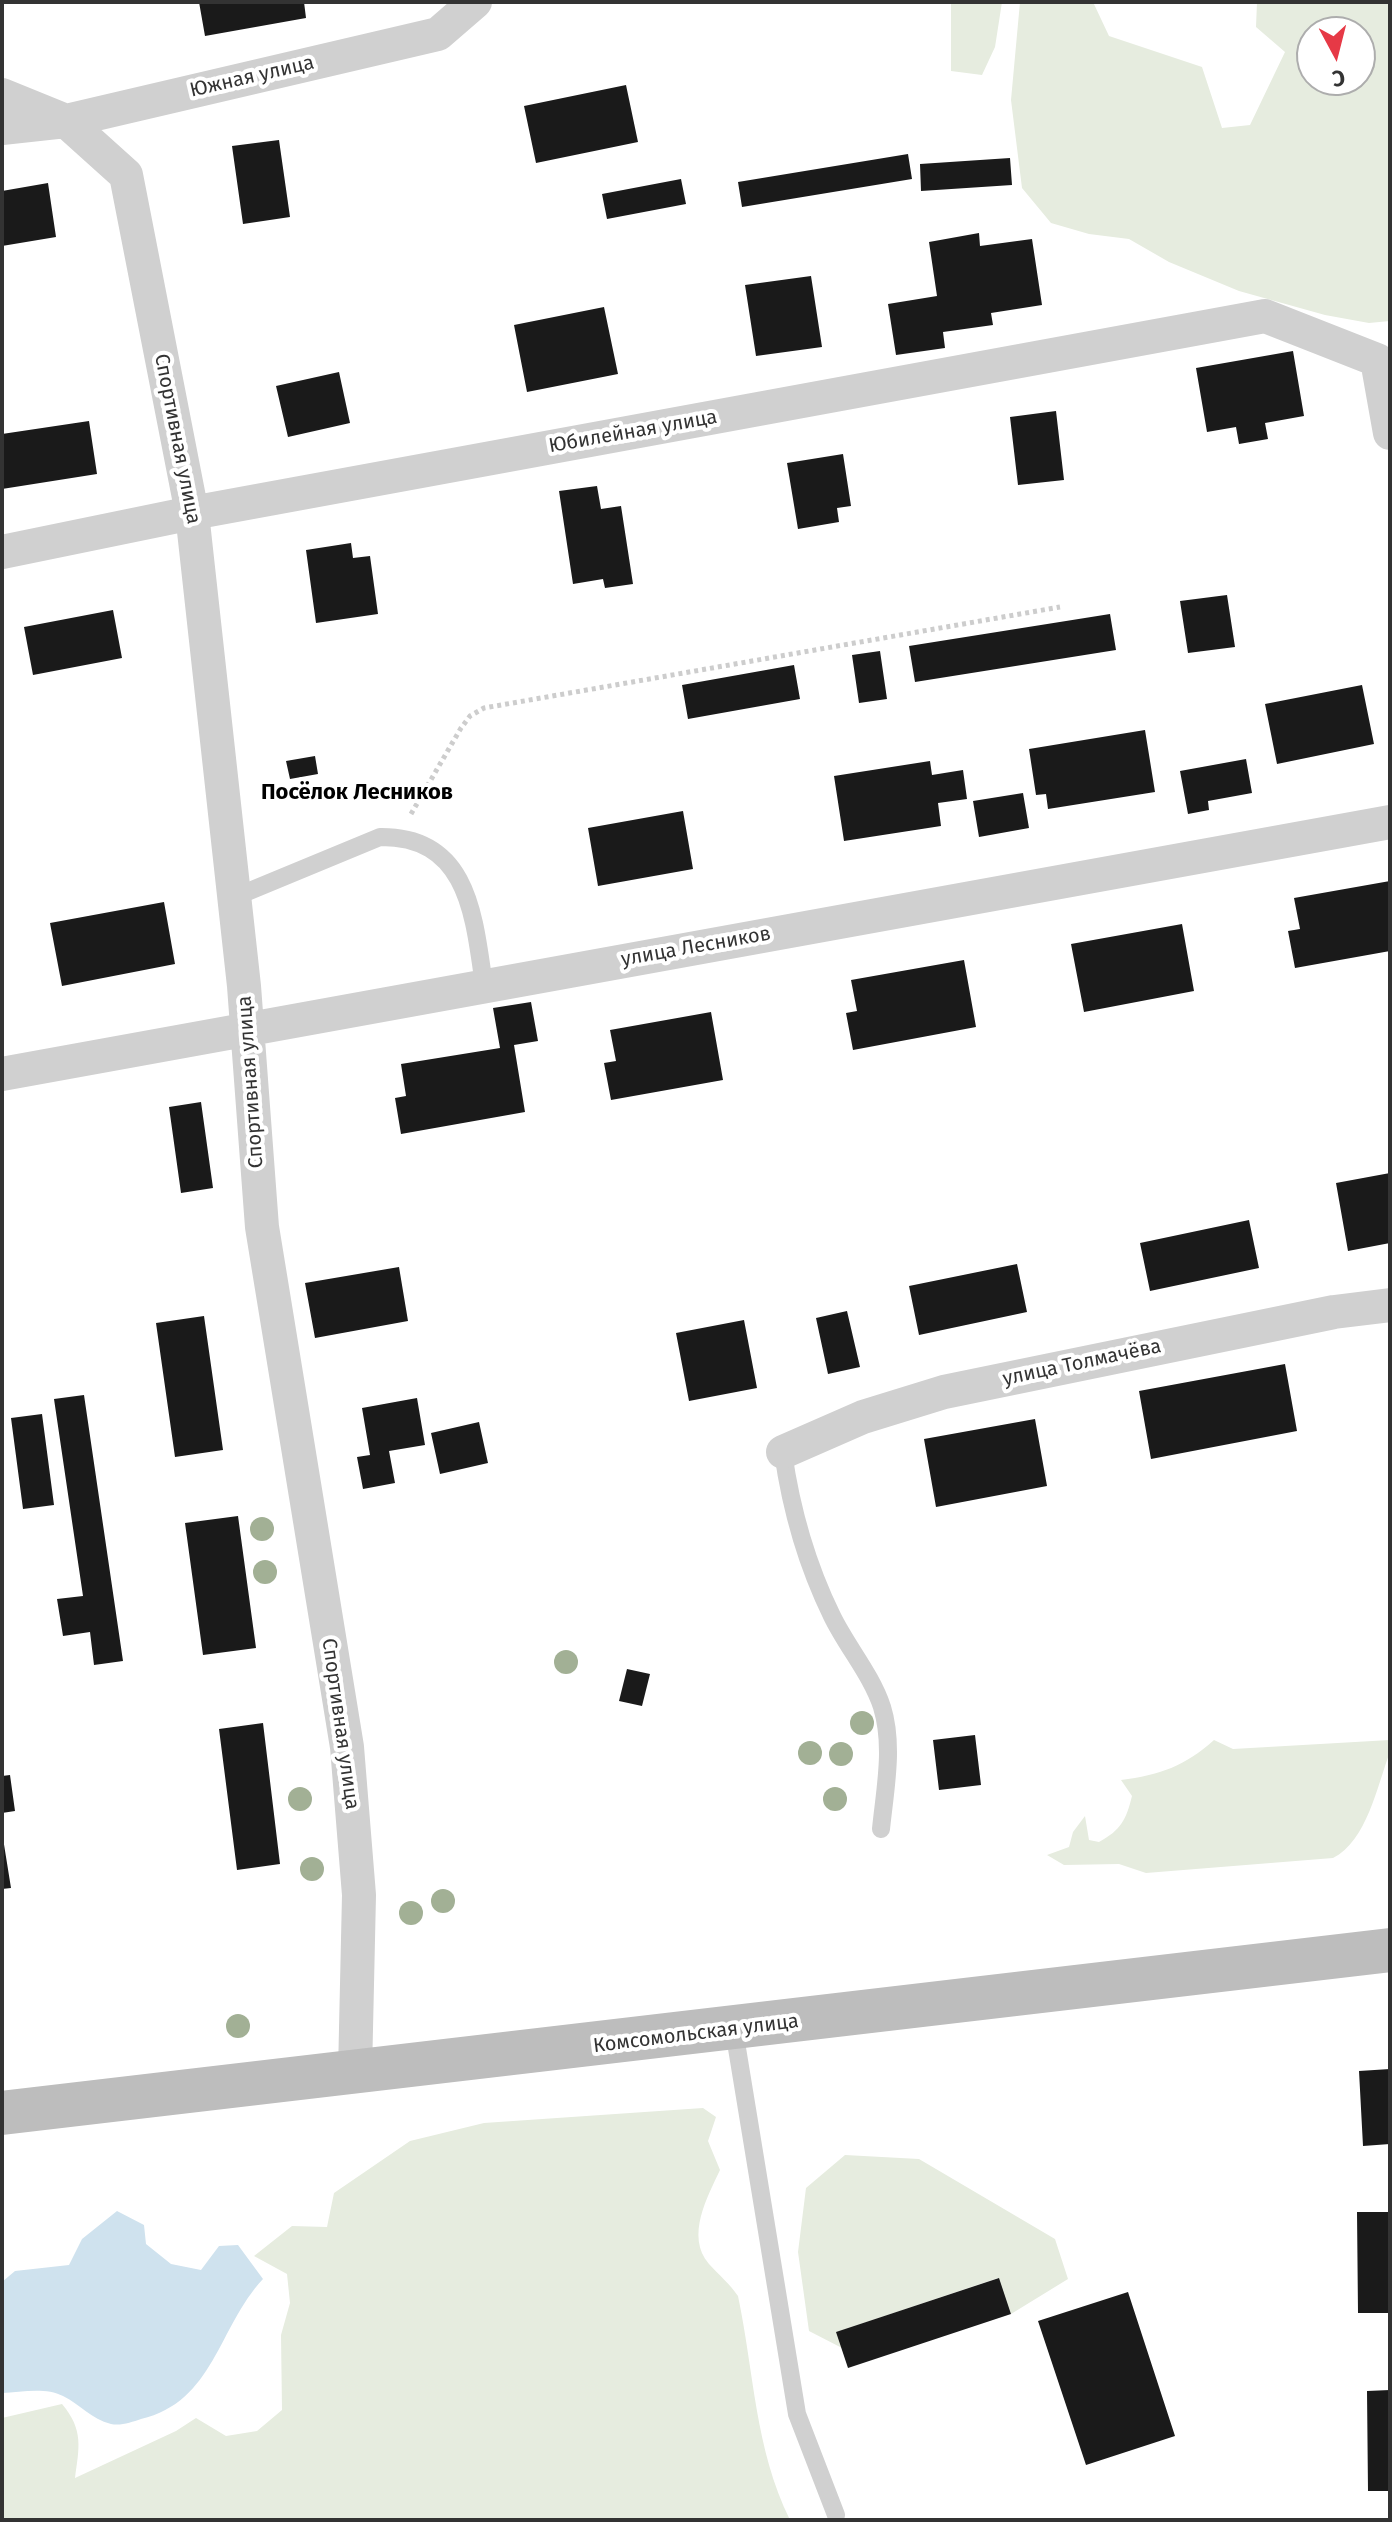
<!DOCTYPE html>
<meta charset="utf-8">
<style>
body{margin:0}
#map{position:relative;width:1392px;height:2522px;overflow:hidden;background:#fff;font-family:"Fira Sans",sans-serif}
canvas{display:block}
.frame{position:absolute;inset:0;border:4px solid #333;pointer-events:none}
.north{position:absolute;left:1296px;top:16px;width:80px;height:80px;box-sizing:border-box;background:#fff;border:2px solid #adadad;border-radius:50%;rotate:173deg;font-size:22px;font-weight:700;line-height:32px;text-align:center;color:#333}
.north::after{content:'';display:block;margin:auto;width:28px;height:36px;background:#e63946;clip-path:polygon(50% 0,100% 100%,50% 72%,0 100%)}
</style>
<div id="map">
<canvas width="1392" height="2522"></canvas>
<div class="frame"></div>
<div class="north">С</div>
</div>
<script>
const g = document.querySelector('canvas').getContext('2d');
g.lineJoin = 'round';
function paint(path, color) {
  g.fillStyle = color;
  g.fill(path, 'evenodd');
}
function stroke(path, color, width, dash) {
  g.strokeStyle = color;
  g.lineWidth = width;
  g.lineCap = dash ? 'butt' : 'round';
  g.setLineDash(dash || []);
  g.stroke(path);
}
function write(font, color, halo, rows, align = 'center') {
  g.font = font + ' "Fira Sans",sans-serif';
  g.lineWidth = 8;
  g.setLineDash([]);
  g.textBaseline = 'middle';
  g.strokeStyle = halo;
  g.fillStyle = color;
  for (const [text, x, y, turn = 0] of rows) {
    g.save();
    g.translate(x, y);
    g.rotate((+turn || 0) * Math.PI / 180);
    g.textAlign = isNaN(turn) ? turn : align;
    if (halo) g.strokeText(text, 0, 0);
    g.fillText(text, 0, 0);
    g.restore();
  }
}
const green = new Path2D(`
 M951 2H1002L995 47 982 75 951 71Z
 M1020 2H1093L1109 36 1202 67 1222 128 1250 125 1285 52 1256 27 1257 2H1390V321L1369 323 1325 315 1239 291 1169 262 1129 239 1089 234 1051 223 1022 188 1011 100ZM1360 32V80H1312V32Z
 M1214 1740 1233 1749 1390 1740V1752C1377 1786 1367 1841 1333 1858L1146 1873 1119 1864 1064 1865 1047 1855 1069 1847 1073 1832 1085 1816 1089 1840 1099 1842C1121 1830 1126 1820 1132 1796L1121 1780C1160 1775 1185 1766 1214 1740Z
 M703 2108 716 2117 708 2141 720 2170C708 2196 685 2236 709 2264 719 2275 730 2284 738 2296 754 2372 755 2449 790 2520H2V2418L62 2404C84 2430 79 2448 75 2478L176 2431 196 2418 226 2436 257 2431 282 2410 281 2335 290 2303 287 2274 254 2256 292 2226 327 2227 334 2193 410 2141 484 2123Z
 M845 2155 919 2159 1055 2239 1068 2279 1011 2314 998 2278 837 2332 842 2348 809 2331 798 2252 806 2188Z`);
const water = new Path2D(`
 M117 2211 144 2225 146 2244 171 2264 201 2270 219 2246 238 2245 263 2279C218 2327 214 2402 141 2419 132 2422 121 2426 111 2424 91 2419 81 2405 63 2396 46 2387 21 2392 2 2393V2282L15 2271 69 2265 82 2239Z`);
const building = new Path2D(`
 M199 2H304L306 18 205 36Z
 M626 85 638 142 536 163 524 106Z
 M279 140 290 217 243 224 232 146Z
 M908 154 912 179 742 207 738 182Z
 M1010 158 1012 185 921 191 920 164Z
 M681 179 686 204 607 219 602 194Z
 M48 183 56 237 2 246V191Z
 M979 233 980 246 1032 239 1042 305 991 313 993 325 943 332 945 348 896 355 888 304 937 296 929 242Z
 M811 276 822 347 756 356 745 285Z
 M604 307 618 374 527 392 514 325Z
 M1293 351 1304 416 1265 423 1268 439 1239 444 1236 427 1207 432 1196 368Z
 M339 372 350 423 288 437 276 386Z
 M1056 411 1064 480 1018 485 1010 417Z
 M89 421 97 474 2 489V434Z
 M843 454 851 506 837 508 839 522 798 529 787 463Z
 M597 486 601 509 621 506 633 584 605 588 603 579 573 584 559 491Z
 M351 543 353 558 370 556 378 614 316 623 306 550Z
 M1227 595 1235 647 1188 653 1180 601Z
 M113 610 122 658 33 675 24 627Z
 M1110 614 1116 650 915 682 909 646Z
 M880 651 887 699 859 703 852 655Z
 M794 665 800 699 688 719 682 685Z
 M1362 685 1374 744 1277 764 1265 704Z
 M1145 730 1155 792 1048 809 1046 794 1036 795 1029 749Z
 M315 756 318 774 290 779 286 761Z
 M1246 759 1252 793 1208 801 1209 810 1188 814 1180 771Z
 M930 761 932 775 963 770 967 799 938 803 941 826 844 841 834 776Z
 M1023 793 1029 828 979 837 973 801Z
 M683 811 693 869 598 886 588 828Z
 M1390 881V951L1295 968 1288 931 1300 929 1294 898Z
 M164 902 175 964 62 986 50 923Z
 M1182 924 1194 991 1084 1012 1071 944Z
 M964 960 976 1027 853 1050 846 1013 857 1011 851 980Z
 M531 1002 538 1041 514 1045 525 1112 401 1134 395 1098 406 1096 401 1064 500 1048 493 1008Z
 M711 1012 723 1080 611 1100 604 1063 616 1061 610 1030Z
 M201 1102 213 1188 181 1193 169 1107Z
 M1390 1173V1243L1348 1251 1336 1183Z
 M1249 1220 1259 1268 1150 1291 1140 1243Z
 M1017 1264 1027 1312 919 1335 909 1286Z
 M399 1267 408 1321 315 1338 305 1283Z
 M847 1311 860 1367 828 1374 816 1318Z
 M204 1316 223 1450 175 1457 156 1323Z
 M744 1320 757 1388 689 1401 676 1333Z
 M1285 1364 1297 1431 1151 1459 1139 1391Z
 M84 1395 123 1661 94 1665 90 1632 63 1636 57 1599 83 1596 54 1399Z
 M417 1398 425 1445 389 1451 395 1483 363 1489 357 1457 370 1455 362 1408Z
 M42 1414 54 1505 23 1509 11 1418Z
 M1035 1419 1047 1486 936 1507 924 1439Z
 M479 1422 488 1463 440 1474 431 1433Z
 M238 1516 256 1648 203 1655 185 1523Z
 M627 1669 650 1674 642 1706 619 1701Z
 M263 1723 280 1864 237 1870 219 1729Z
 M975 1735 981 1785 939 1790 933 1740Z
 M10 1775 15 1811 2 1813V1776Z
 M2 1832 11 1888 2 1889Z
 M1390 2069V2144L1363 2146 1359 2071Z
 M1357 2212H1390V2313H1358Z
 M999 2278 1011 2314 848 2368 836 2332Z
 M1128 2292 1175 2436 1086 2465 1038 2321Z
 M1390 2390V2491H1368L1367 2391Z`);
const path = new Path2D(`
 M411 814 461 728 470 716 484 708 1060 607`);
const lane = new Path2D(`
 M235 897 380 837C469 836 474 917 484 985
 M783 1452C791 1509 807 1565 832 1616 847 1647 871 1674 882 1707 894 1746 885 1789 881 1829
 M734 2030 797 2414 836 2515`);
const street = new Path2D(`
 M2 95 66 121 126 175 192 513 244 986 262 1227 347 1747 359 1895 355 2073
 M2 128 66 121 438 34 475 2
 M2 552 192 513 1265 316 1377 360 1390 433
 M2 1074 1390 822
 M783 1452 863 1417 944 1392 1334 1312 1390 1305`);
const secondary = new Path2D(`
 M2 2113 1390 1950`);
const trees = [
 [262,1529],
 [265,1572],
 [566,1662],
 [862,1723],
 [810,1753],
 [841,1754],
 [300,1799],
 [835,1799],
 [312,1869],
 [443,1901],
 [411,1913],
 [238,2026]
];
const streetNames = [
 ["Южная улица",252,77,-13],
 ["Юбилейная улица",633,432,-10],
 ["Спортивная улица",177,439,79],
 ["улица Лесников",696,947,-10],
 ["Спортивная улица",251,1082,-94],
 ["улица Толмачёва",1082,1363,-12],
 ["Спортивная улица",340,1724,82],
 ["Комсомольская улица",696,2034,-7]
];
const neighbourhoodNames = [
 ["Посёлок Лесников",357,793]
];
paint(green, '#e6ecdf');
paint(water, '#cfe2ee');
paint(building, '#1a1a1a');
stroke(path, '#cdcdcd', 5, [4, 4]);
stroke(lane, '#d0d0d0', 18);
stroke(street, '#d0d0d0', 34);
stroke(secondary, '#bdbdbd', 44);
g.fillStyle = '#a2b095';
for (const [x, y] of trees) {
  g.beginPath();
  g.arc(x, y, 12, 0, 2 * Math.PI);
  g.fill();
}
write('20px', '#333', '#fff', streetNames);
write('bold 22px', '#000', '#fff', neighbourhoodNames);
</script>
